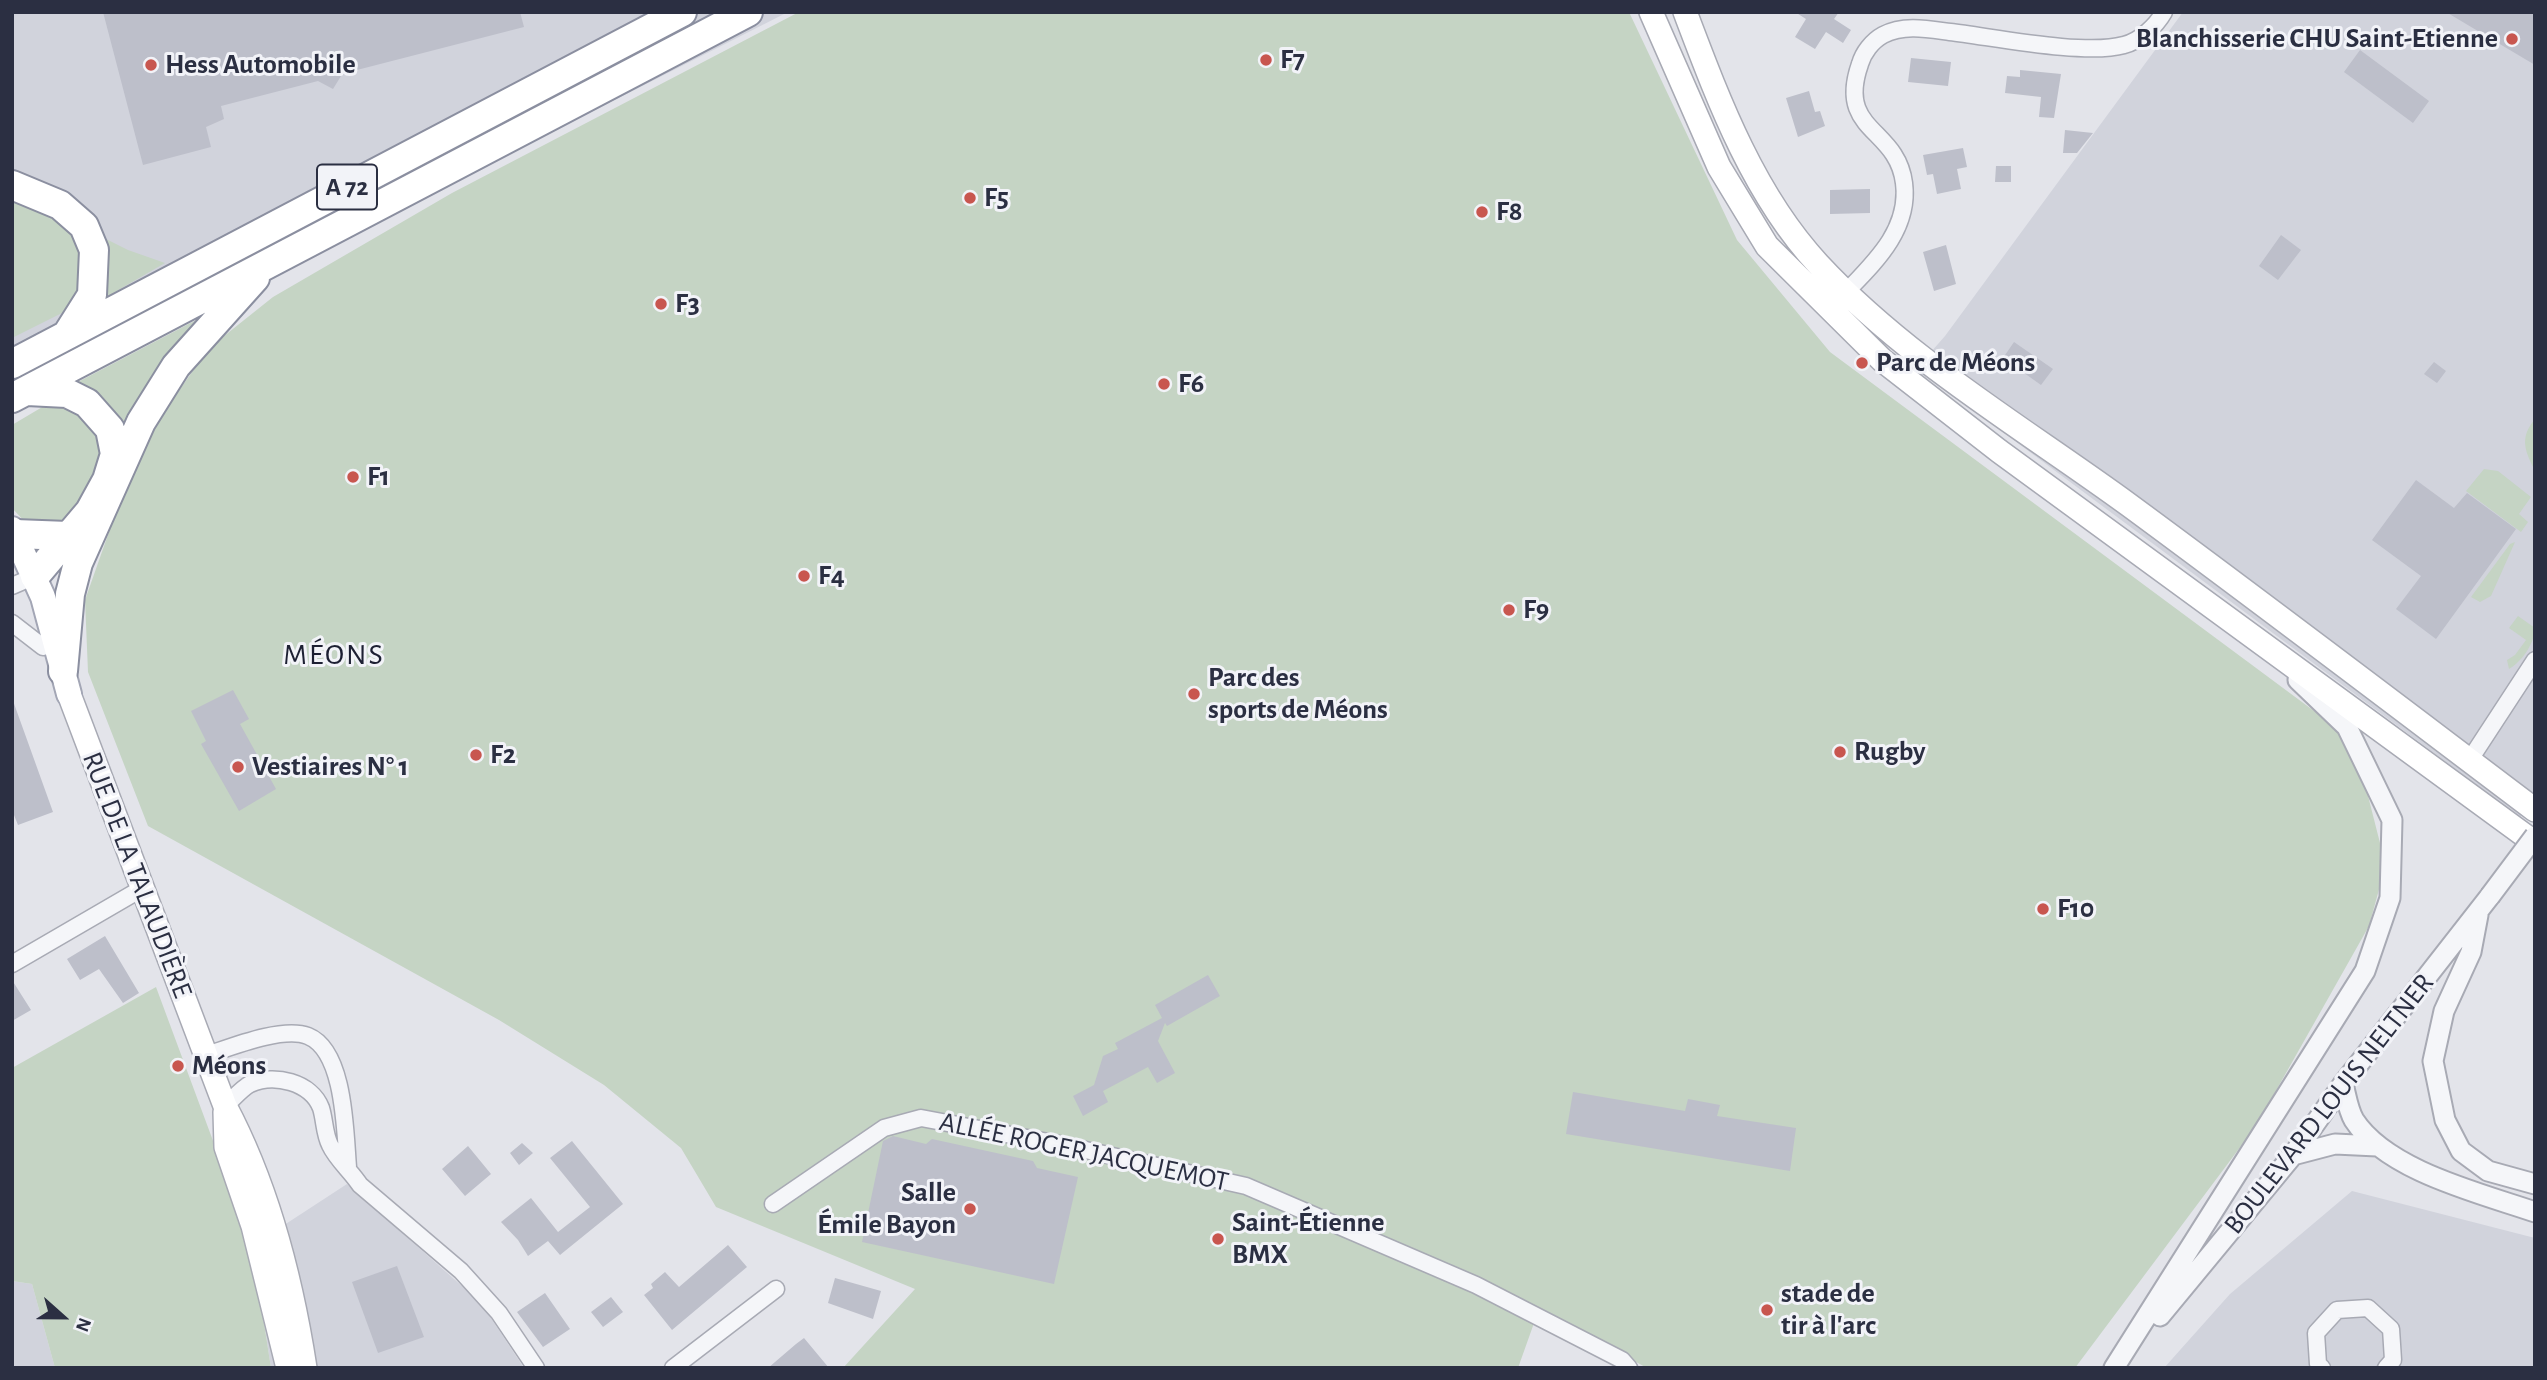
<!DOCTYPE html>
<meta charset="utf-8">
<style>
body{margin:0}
#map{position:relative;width:2547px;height:1380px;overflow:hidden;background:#e3e4ea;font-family:"Alegreya Sans",sans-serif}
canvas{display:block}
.frame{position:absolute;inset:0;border:14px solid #2b2f42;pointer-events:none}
.north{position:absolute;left:28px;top:1282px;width:70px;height:70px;-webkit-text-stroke:5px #f2f3f8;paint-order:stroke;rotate:111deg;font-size:19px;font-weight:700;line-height:28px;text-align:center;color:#2b2f42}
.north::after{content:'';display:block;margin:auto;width:24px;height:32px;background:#2b2f42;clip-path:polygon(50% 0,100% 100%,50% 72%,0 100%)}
</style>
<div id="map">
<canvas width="2547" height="1380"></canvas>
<div class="frame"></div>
<div class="north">N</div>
</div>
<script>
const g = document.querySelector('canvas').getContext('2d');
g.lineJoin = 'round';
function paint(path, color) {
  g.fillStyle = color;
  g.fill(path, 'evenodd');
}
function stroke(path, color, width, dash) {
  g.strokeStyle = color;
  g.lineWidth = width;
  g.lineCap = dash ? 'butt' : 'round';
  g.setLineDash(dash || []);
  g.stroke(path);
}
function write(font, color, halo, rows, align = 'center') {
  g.font = font + ' "Alegreya Sans",sans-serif';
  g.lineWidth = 6;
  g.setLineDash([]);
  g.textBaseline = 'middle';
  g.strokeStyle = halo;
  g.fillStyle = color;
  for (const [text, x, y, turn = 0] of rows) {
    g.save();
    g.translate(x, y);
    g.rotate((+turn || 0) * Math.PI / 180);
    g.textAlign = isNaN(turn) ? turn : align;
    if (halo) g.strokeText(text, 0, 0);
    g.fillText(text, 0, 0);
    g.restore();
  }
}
const built = new Path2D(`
 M12 12H788L12 406Z
 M2183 12H2535V797L2520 817 1917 368 1945 336Z
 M347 1184 481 1303 524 1368H271L252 1246Z
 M2352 1191 2535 1238V1368H2164L2230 1294Z
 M12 1281 32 1284 55 1368H12Z`);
const green = new Path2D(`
 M799 12H1629L1737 240 1830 352 2337 728 2366 788 2380 843 2381 882 2369 926 2256 1126 2075 1368H1647L1539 1309 1518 1368H843L915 1289 716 1207 681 1148 604 1085 499 1020 148 826 88 672 85 600 116 512 151 430 209 348 273 297 452 193Z
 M12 195 49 209 79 236 82 286 66 311 12 338Z
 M96 234 128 250 165 263 101 300Z
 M200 318 203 322 126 434 76 383Z
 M60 403 78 407 108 452 68 526 26 523 12 508V425L44 406Z
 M2535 419V467L2534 469C2524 449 2520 437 2535 419Z
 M2484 469 2498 471 2531 497 2519 514 2528 522 2521 532 2466 491Z
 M2515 542 2491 596 2480 602 2471 597 2510 544Z
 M2518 616 2535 628C2535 642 2522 662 2509 669L2507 660 2515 655 2526 640 2509 628Z
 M156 987 252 1246 271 1368H55L32 1284 12 1281V1068Z`);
const building = new Path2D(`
 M103 12H520L524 27 353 71 341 76 333 89 318 81 221 106 224 119 206 127 211 147 143 165Z
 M1795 12H1839L1834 19 1851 30 1843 43 1826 32 1815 49 1795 37 1806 19Z
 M2446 12H2535V65Z
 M2360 50 2429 101 2413 123 2344 72Z
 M1911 58 1951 62 1948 86 1908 82Z
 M2020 70 2061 74 2054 118 2039 117 2041 97 2005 93 2007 76 2020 77Z
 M1809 91 1815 112 1820 111 1825 126 1798 137 1786 98Z
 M2065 130 2093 133 2077 153H2063Z
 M1963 148 1967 167 1957 169 1961 189 1937 194 1933 174 1927 175 1923 155Z
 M1996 166H2011V182H1995Z
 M1870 189V213L1830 214V190Z
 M2281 235 2301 250 2278 280 2259 266Z
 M1946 245 1956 284 1934 291 1923 252Z
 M2014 342 2053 369 2041 385 2003 358Z
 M2434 362 2446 371 2437 383 2424 374Z
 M2416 480 2454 508 2467 493 2516 529 2436 639 2396 609 2421 576 2372 540Z
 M233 690 249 719 240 724 276 789 239 811 201 744 206 741 191 711Z
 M12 698 53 812 18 825 12 810Z
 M105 936 139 993 123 1003 99 969 80 980 67 959Z
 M1208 975 1220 996 1167 1026 1165 1023 1158 1041 1175 1073 1157 1083 1148 1067 1103 1091 1108 1102 1083 1116 1073 1096 1094 1085 1103 1056 1118 1049 1115 1043 1162 1018 1155 1005Z
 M12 980 31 1010 12 1021Z
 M1573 1092 1685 1111 1688 1099 1720 1105 1717 1116 1796 1128 1790 1171 1566 1134Z
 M893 1136 926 1144 932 1139 1033 1161 1037 1168 1078 1177 1054 1284 862 1242 883 1141Z
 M572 1141 623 1204 560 1255 548 1241 528 1256 518 1240 501 1222 531 1198 558 1232 590 1207 550 1158Z
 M522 1143 533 1153 519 1165 510 1153Z
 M468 1146 491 1174 465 1196 442 1169Z
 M728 1245 747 1267 672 1330 644 1295 653 1288 651 1284 665 1272 679 1287Z
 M397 1266 424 1337 378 1353 352 1282Z
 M835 1278 881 1291 873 1319 828 1303Z
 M545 1293 570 1329 543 1347 517 1312Z
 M611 1297 623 1312 603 1327 591 1312Z
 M804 1338 829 1368H768L796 1344Z`);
const minor = new Path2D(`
 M1847 291C1875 262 1910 229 1904 183 1897 127 1836 132 1860 64 1863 53 1872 41 1883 35 1904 24 1928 29 1950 32 1993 37 2085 56 2124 45 2140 41 2156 26 2164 12
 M12 586 35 576
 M12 623 43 647
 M2469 761 2535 660
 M12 964 141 889
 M207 1055C231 1047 283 1026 308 1036 345 1051 345 1132 348 1167
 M225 1106C233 1099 241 1089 250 1084 274 1073 311 1082 321 1108 325 1121 324 1133 330 1145 337 1160 351 1171 360 1185L461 1271 499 1313 536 1368
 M773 1204 884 1128 921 1118 1059 1144 1246 1186 1476 1285 1622 1360 1629 1368
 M673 1368 776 1289
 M2322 1368 2318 1364 2316 1333 2337 1310 2368 1308 2391 1329 2393 1360 2386 1368`);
const tertiary = new Path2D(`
 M2478 915 2471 952 2444 1011 2433 1061 2445 1120 2461 1151 2488 1171 2535 1184
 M2343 1084C2346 1095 2348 1110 2354 1120 2387 1171 2480 1193 2535 1212
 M2293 1155 2335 1144 2377 1146
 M2160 1316 2293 1155 2343 1084 2490 896
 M2114 1368 2365 971 2390 898 2392 820 2347 727 2298 680`);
const secondary = new Path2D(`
 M1651 12 1719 167 1767 246 1882 360 1999 451 2535 843
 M1685 12C1718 99 1753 194 1818 264 1906 359 2025 429 2129 505 2265 605 2400 708 2535 810
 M69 694 225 1106C268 1187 291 1277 305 1368
 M225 1112 226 1147 253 1226 288 1368`);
const primary = new Path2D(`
 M12 529 43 597 69 694`);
const motorway = new Path2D(`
 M12 185 60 205 84 226 94 250 92 295 68 333
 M12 364 682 12
 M27 391 67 393 87 403 110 429 115 454 107 480 90 511 35 576
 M12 398 748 12
 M15 534 68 536
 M63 671 70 594 78 563 141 422 176 366 255 278`);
const tertiaryBridge = new Path2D(`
 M2490 896 2535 836`);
const markers = [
 [2512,39,7,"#c8564f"],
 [1266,60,7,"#c8564f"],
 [151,65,7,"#c8564f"],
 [970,198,7,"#c8564f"],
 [1482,212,7,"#c8564f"],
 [661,304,7,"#c8564f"],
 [1862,363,7,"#c8564f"],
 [1164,384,7,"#c8564f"],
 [353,477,7,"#c8564f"],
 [804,576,7,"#c8564f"],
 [1509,610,7,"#c8564f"],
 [1194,694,7,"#c8564f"],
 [1840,752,7,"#c8564f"],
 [476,755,7,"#c8564f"],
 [238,767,7,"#c8564f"],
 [2043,909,7,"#c8564f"],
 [178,1066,7,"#c8564f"],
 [970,1209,7,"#c8564f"],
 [1218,1239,7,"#c8564f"],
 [1767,1310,7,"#c8564f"]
];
const shields = [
 [347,187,60]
];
const shieldNames = [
 ["A 72",347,187]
];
const poiNames = [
 ["Blanchisserie CHU Saint-Etienne",2498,39,"right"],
 ["F7",1280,60],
 ["Hess Automobile",165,65],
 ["F5",984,198],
 ["F8",1496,212],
 ["F3",675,304],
 ["Parc de Méons",1876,363],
 ["F6",1178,384],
 ["F1",367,477],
 ["F4",818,576],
 ["F9",1523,610],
 ["Parc des",1208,678],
 ["sports de Méons",1208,710],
 ["Rugby",1854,752],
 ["F2",490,755],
 ["Vestiaires N° 1",252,767],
 ["F10",2057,909],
 ["Méons",192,1066],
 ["Salle",956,1193,"right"],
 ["Émile Bayon",956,1225,"right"],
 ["Saint-Étienne",1232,1223],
 ["BMX",1232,1255],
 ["stade de",1781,1294],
 ["tir à l'arc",1781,1326]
];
const streetNames = [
 ["RUE DE LA TALAUDIÈRE",137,875,69],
 ["BOULEVARD LOUIS NELTNER",2329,1104,-52],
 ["ALLÉE ROGER JACQUEMOT",1084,1152,12]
];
const neighbourhoodNames = [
 ["MÉONS",334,655]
];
paint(built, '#d1d3dc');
paint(green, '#c5d4c4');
paint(building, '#bdbfca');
stroke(minor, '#a8aab4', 19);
stroke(tertiary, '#a8aab4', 23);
stroke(secondary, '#a8aab4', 26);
stroke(primary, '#a3a6b5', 28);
stroke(motorway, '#8b8fa0', 32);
stroke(minor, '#f5f6f9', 16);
stroke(tertiary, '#f5f6f9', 19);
stroke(secondary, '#fff', 23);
stroke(primary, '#fff', 24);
stroke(motorway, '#fff', 28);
stroke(tertiaryBridge, '#a8aab4', 23, []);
stroke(tertiaryBridge, '#f5f6f9', 19);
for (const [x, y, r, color] of markers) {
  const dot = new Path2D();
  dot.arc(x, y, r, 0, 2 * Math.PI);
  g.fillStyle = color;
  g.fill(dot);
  stroke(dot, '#f2f3f8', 2.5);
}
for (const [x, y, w] of shields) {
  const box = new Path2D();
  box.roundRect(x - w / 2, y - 22.5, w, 45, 5);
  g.fillStyle = '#f2f3f8';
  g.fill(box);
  stroke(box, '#2b2f42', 2);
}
write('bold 26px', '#2b2f42', null, shieldNames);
write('bold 28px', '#2b2f42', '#f2f3f8', poiNames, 'left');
write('28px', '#2b2f42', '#f2f3f8', streetNames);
g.letterSpacing = '2px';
write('30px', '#1d2033', '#f2f3f8', neighbourhoodNames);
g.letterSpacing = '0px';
</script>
